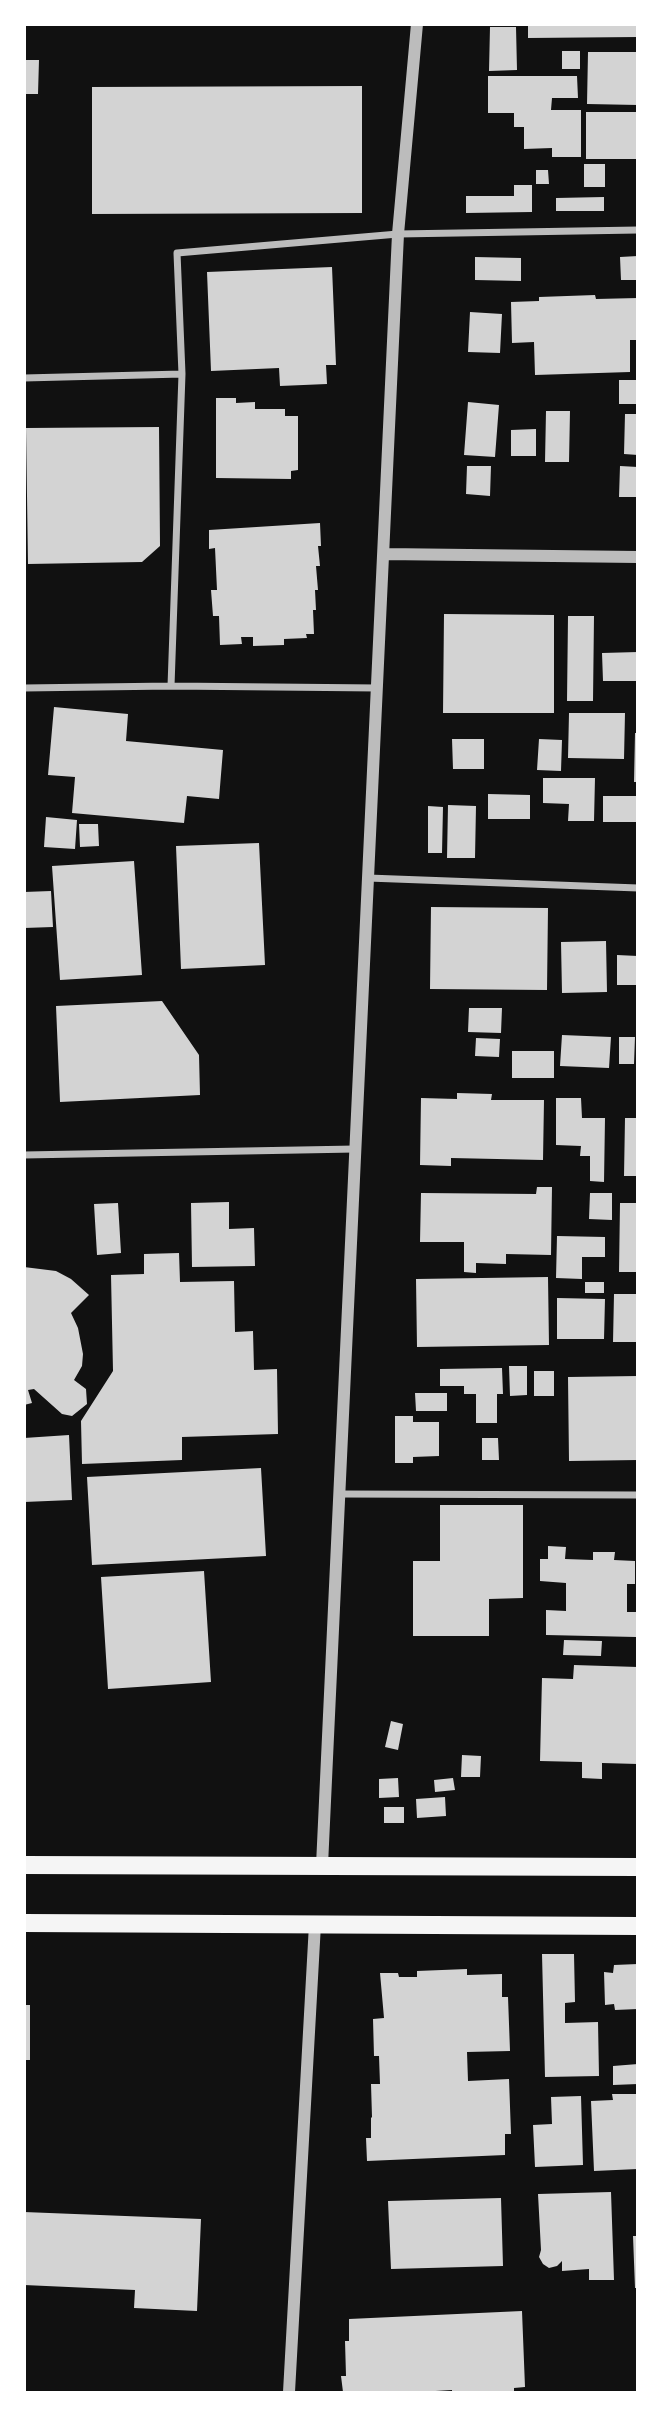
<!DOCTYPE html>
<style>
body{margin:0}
#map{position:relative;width:662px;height:2417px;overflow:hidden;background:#111;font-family:"Asap Condensed",sans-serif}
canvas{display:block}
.frame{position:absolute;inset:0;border:26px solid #fff;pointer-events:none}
</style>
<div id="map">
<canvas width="662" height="2417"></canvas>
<div class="frame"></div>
</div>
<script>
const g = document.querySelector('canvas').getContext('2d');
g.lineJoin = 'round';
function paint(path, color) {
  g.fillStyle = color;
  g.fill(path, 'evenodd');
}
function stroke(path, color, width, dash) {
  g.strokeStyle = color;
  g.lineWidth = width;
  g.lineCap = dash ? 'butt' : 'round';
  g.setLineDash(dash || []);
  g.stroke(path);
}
const building = new Path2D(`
 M528 24H638V37L528 38Z
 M490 27H516L517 70 489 71Z
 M562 51H580V69H562Z
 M588 52H638V105L587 104Z
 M24 60H39L38 94H24Z
 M488 76H577L578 98H552L551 110H581V157H552V148L524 149V127H514V113H488Z
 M362 86V213L92 214V87Z
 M586 112H638V159H586Z
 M584 164H605V187H584Z
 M536 170H548L549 184H536Z
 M514 185H532V212L466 213V196H514Z
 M604 197V211H556V198Z
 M638 256V280H621L620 257Z
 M475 257 521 258V281L475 280Z
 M332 267 336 365H326L327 384 280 386 279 368 211 371 207 272Z
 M595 295 596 299 638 298V340H630V372L535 375 534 342 512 343 511 302 539 301V297Z
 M470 312 502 314 500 353 468 352Z
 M619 380H638V404H619Z
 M216 398H236V403L255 402V409H285V416H298V470L291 471V479L216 478Z
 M468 402 499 405 495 457 464 455Z
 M546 411H570L569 462H545Z
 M625 414H638V455L624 454Z
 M159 427 160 546 142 562 28 564 26 428Z
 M536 429V456H511V430Z
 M467 466H491L490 496 466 494Z
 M620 466 638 467V497H619Z
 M320 523 321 546H318L320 566H316L318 590H315L316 610H313L314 634H306L307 638 284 639V645L253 646V637H241L242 644 220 645 219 616H213L211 590H217L215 548 209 549V530Z
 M444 614 554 615V713H443Z
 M568 616H594L593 701H567Z
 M638 652V681H603L602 653Z
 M54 707 128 714 126 741 223 750 219 799 187 796 184 823 72 813 75 777 48 775Z
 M569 713H625L624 759 568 758Z
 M635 733H638V782H634Z
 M452 739H484V769H453Z
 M539 739 562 740 561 771 537 770Z
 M543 778H595L594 821H568L569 804 543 803Z
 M488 794 530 795V819H488Z
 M603 796H638V822H603Z
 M448 805 476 806 475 858H447Z
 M428 806 443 807 442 853H428Z
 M46 817 77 820 75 849 44 847Z
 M79 824H98L99 846 80 847Z
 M259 843 265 965 181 969 176 846Z
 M134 861 142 975 60 980 52 866Z
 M51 891 53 927 24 928V892Z
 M431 907 548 908 547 990 430 989Z
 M606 941 607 992 562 993 561 942Z
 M617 955 638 956V985H617Z
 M162 1001 199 1055 200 1095 60 1102 56 1006Z
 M469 1008H502L501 1033 468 1032Z
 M562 1035 611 1037 609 1068 560 1066Z
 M619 1037H635L634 1064H619Z
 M476 1038 500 1039 499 1057 475 1056Z
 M512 1051H554V1078H512Z
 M457 1093 492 1094 491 1100H544L543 1160 451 1158V1166L420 1165 421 1098 457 1099Z
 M556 1098H581L582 1118H605L604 1182 590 1181V1156H580L581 1146 556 1145Z
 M625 1118H638V1176H624Z
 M537 1187H552L551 1255 506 1254V1264L476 1263V1273L464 1272V1242H420L421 1193 536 1194Z
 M590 1193H612V1220L589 1219Z
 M229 1202V1229L254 1228 255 1266 192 1267 191 1203Z
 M118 1203 121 1253 97 1255 94 1204Z
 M620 1203H638V1272H619Z
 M557 1236 605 1237V1257H582V1279L556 1278Z
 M179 1253 180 1282 234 1281 235 1332 253 1331 254 1370 277 1369 278 1434 182 1437V1460L82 1464 81 1421 113 1371 111 1275 144 1274V1254Z
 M24 1267 56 1271 71 1279 89 1295 71 1313 78 1328 83 1354 82 1366 74 1380 86 1389 87 1404 72 1416 62 1414 34 1389 28 1390 32 1403 24 1405Z
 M548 1277 549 1345 417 1347 416 1279Z
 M585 1282H604V1293H585Z
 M614 1294H638V1342H613Z
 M557 1298 605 1299 604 1339H557Z
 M509 1366H527V1395L510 1396Z
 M502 1368 503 1394H497V1423H476V1394H464V1386H440V1369Z
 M534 1371H554V1396H534Z
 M638 1376V1460L569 1461 568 1377Z
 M415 1393H447V1411H416Z
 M395 1416H413V1422H439V1456L413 1457V1463H395Z
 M69 1435 72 1500 24 1502V1438Z
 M482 1438H498L499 1460H482Z
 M261 1468 266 1556 92 1565 87 1477Z
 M440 1505H523V1598L489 1599V1636H413V1561H440Z
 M548 1546 566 1547 565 1559 593 1560V1552H615L614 1560 635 1561V1584H627V1612H636V1637L546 1635V1610L566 1611V1583L540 1581V1559H548Z
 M204 1571 211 1682 108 1689 101 1577Z
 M564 1640 602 1641 601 1656 563 1655Z
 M574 1665 638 1667V1764L602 1763V1779L582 1778V1762L540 1761 542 1678 573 1679Z
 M391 1721 403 1724 398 1750 385 1747Z
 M462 1755 481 1756 480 1777H461Z
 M398 1778 399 1797 379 1798V1779Z
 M453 1778 455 1790 435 1792 434 1780Z
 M445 1797 446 1816 417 1818 416 1799Z
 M384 1807H404V1823H384Z
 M542 1954H574L575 2002 565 2003V2023L598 2022 599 2076 545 2077Z
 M638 1964V2009L615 2010 614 2004 605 2005 604 1972 613 1973 614 1965Z
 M467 1969V1975L502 1974V1997H508L510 2051 467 2052 468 2081 509 2079 511 2134H505V2155L367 2161 366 2138H371V2118L372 2117 371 2084H380L379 2056H374L373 2019 384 2018 380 1973H398L399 1977H417V1971Z
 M24 2005H30V2060H24Z
 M638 2064V2084L613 2085V2066Z
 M612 2094H638V2169L594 2171 591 2101 613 2100Z
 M581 2096 583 2165 535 2167 533 2125 552 2124 551 2097Z
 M611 2192 614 2280H589V2269L562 2271V2261L557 2266 549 2268 543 2264 539 2257 541 2250 538 2194Z
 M501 2198 503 2266 391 2269 388 2201Z
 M24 2212 201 2219 197 2311 134 2308 135 2290 24 2285Z
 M633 2236H638V2288H635Z
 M522 2311 525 2387 514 2388V2392H452V2390L419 2392H343L341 2376H346L345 2341H349V2319Z`);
const minor = new Path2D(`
 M24 378 182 374
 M171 686 182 374 177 253 398 234 638 230
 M24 688 171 686 377 688
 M368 878 638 888
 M24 1155 355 1149
 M339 1494 638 1495`);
const tertiary = new Path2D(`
 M384 554 638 557
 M322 1865 398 234 417 24
 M289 2392 315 1924`);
const primary = new Path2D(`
 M24 1865 638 1867
 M24 1923 638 1926`);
paint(building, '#d3d3d3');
stroke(minor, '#bcbcbc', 7);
stroke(tertiary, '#bcbcbc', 12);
stroke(primary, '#f5f5f5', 18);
</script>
